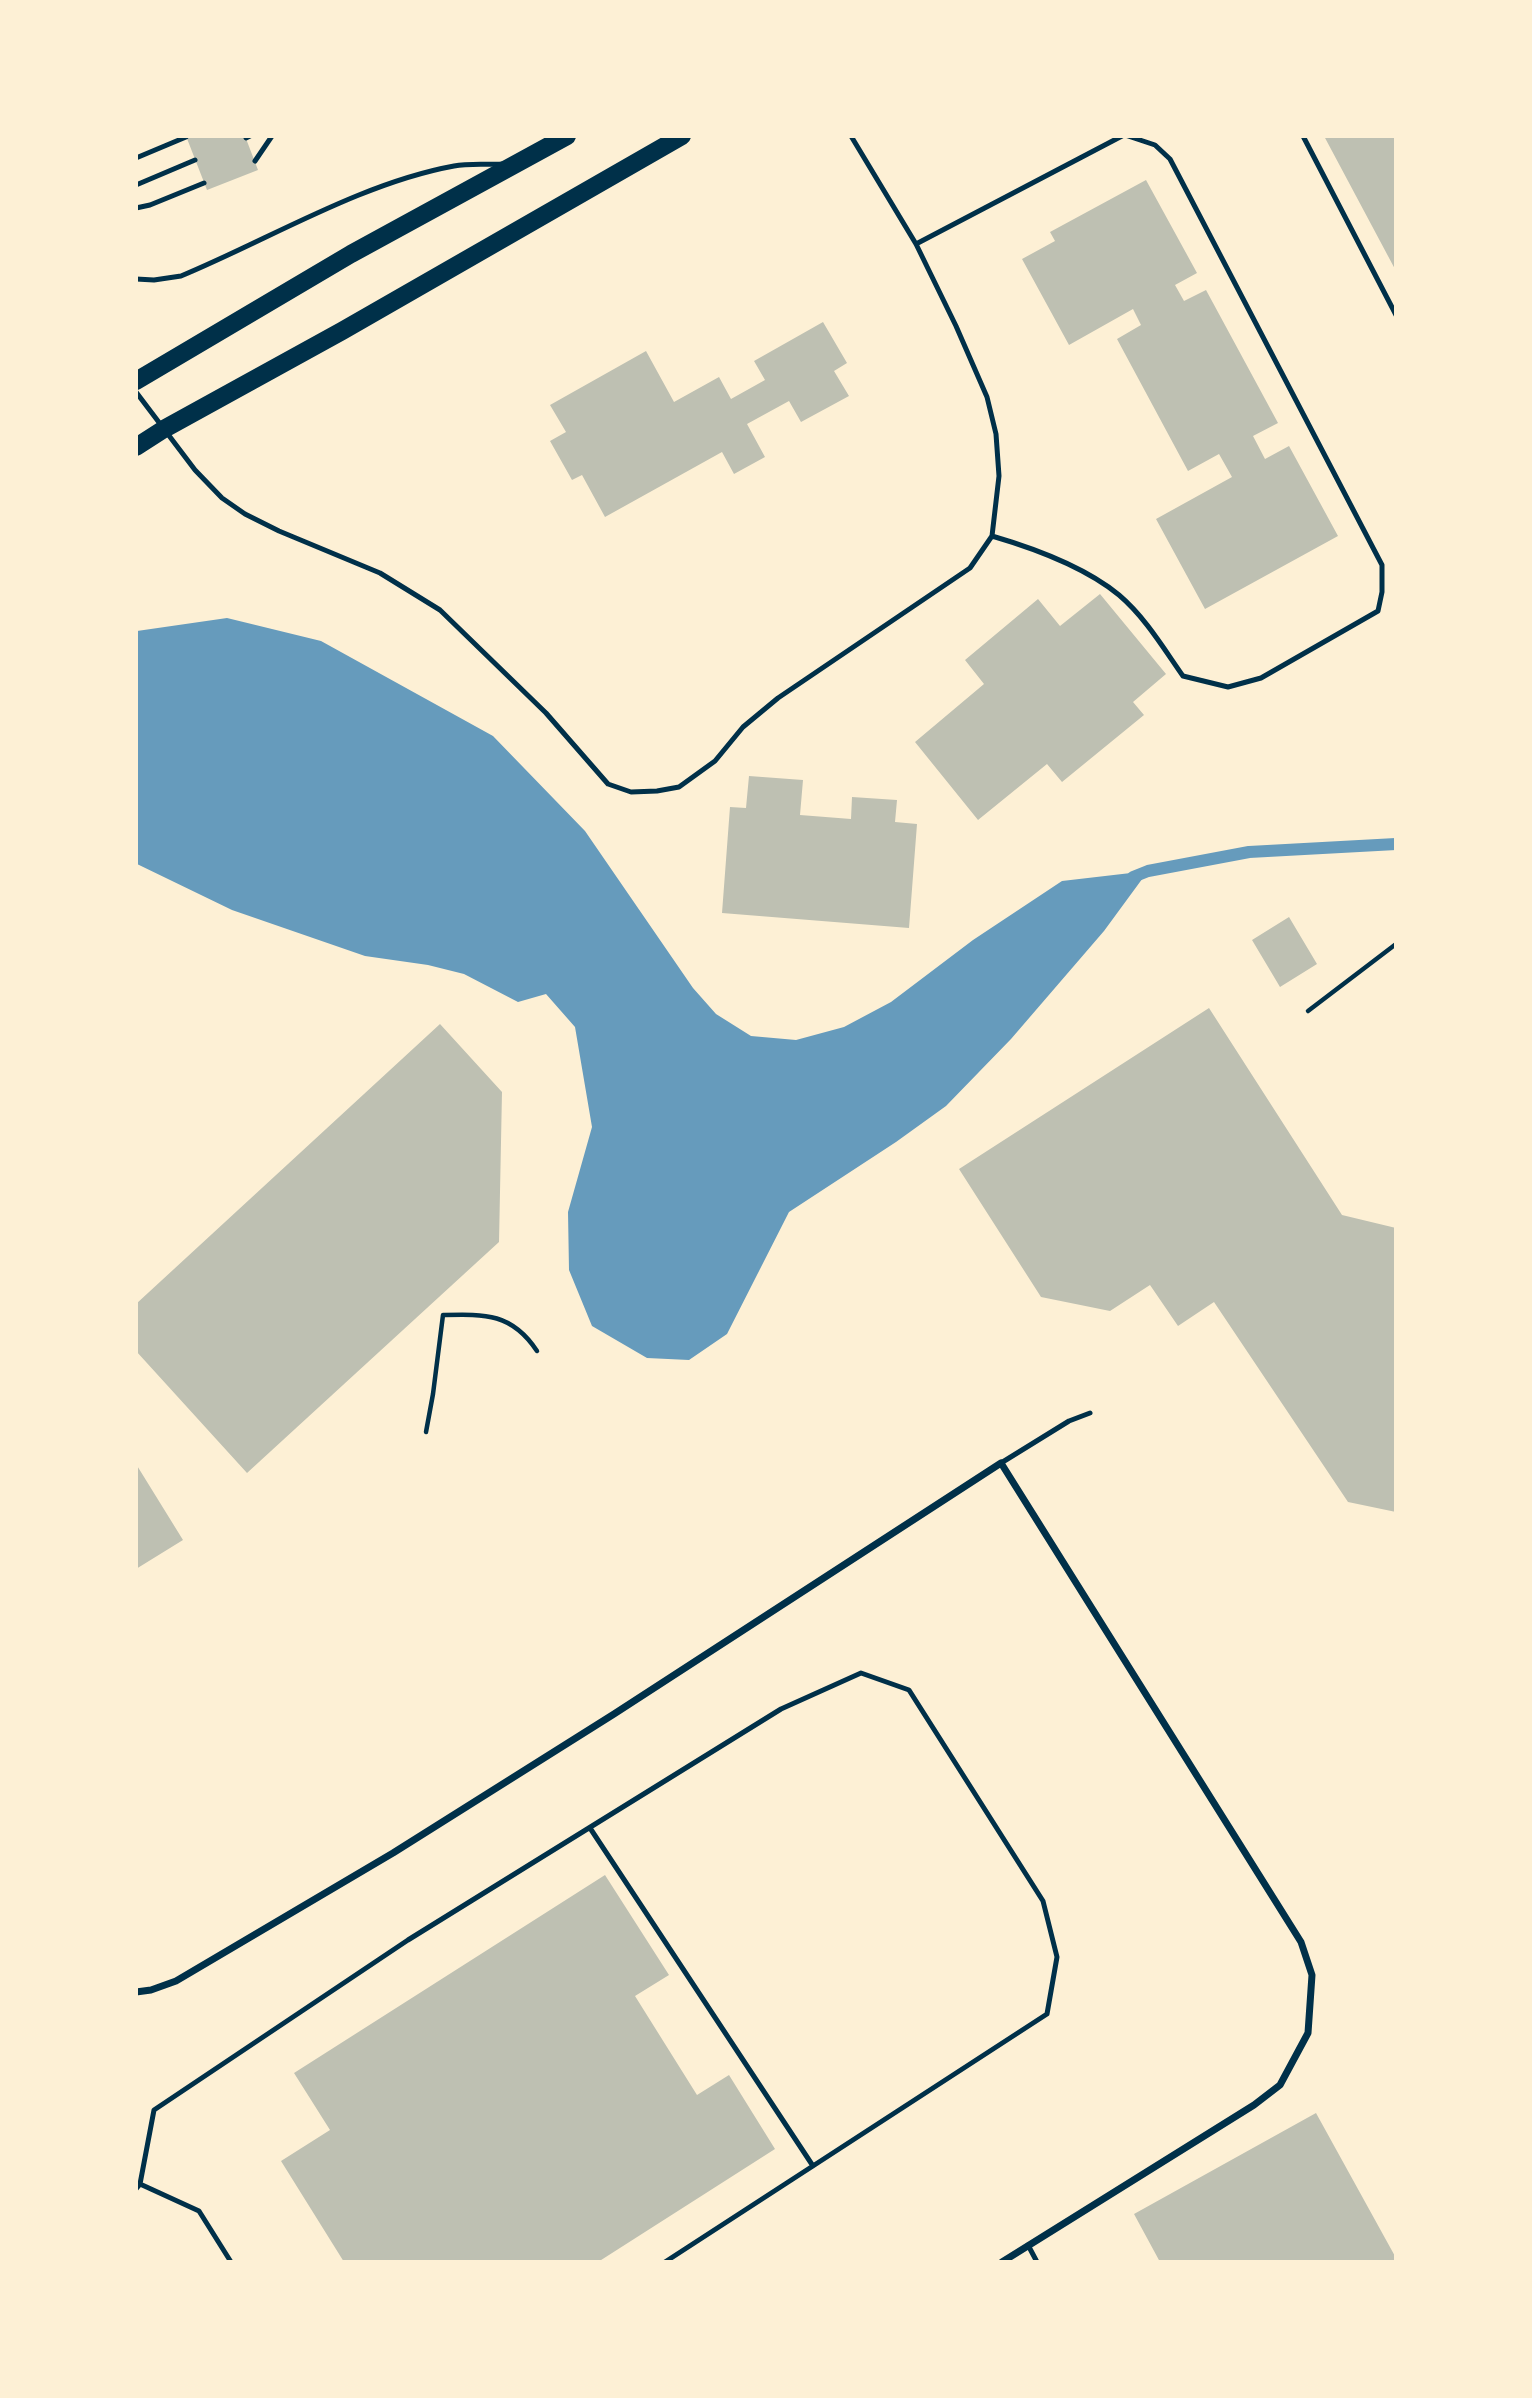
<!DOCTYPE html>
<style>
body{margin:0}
#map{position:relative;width:1532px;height:2398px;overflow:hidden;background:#fdf0d5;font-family:Commissioner,sans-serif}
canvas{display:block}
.frame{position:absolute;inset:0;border:138px solid #fdf0d5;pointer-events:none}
</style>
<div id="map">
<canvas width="1532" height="2398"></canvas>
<div class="frame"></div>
</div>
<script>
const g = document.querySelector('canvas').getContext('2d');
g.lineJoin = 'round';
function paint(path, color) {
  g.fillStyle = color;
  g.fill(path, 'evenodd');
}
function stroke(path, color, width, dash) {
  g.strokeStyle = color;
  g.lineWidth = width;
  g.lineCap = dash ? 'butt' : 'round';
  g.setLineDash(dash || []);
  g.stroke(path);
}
const water = new Path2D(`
 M227 618 321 641 493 736 585 831 693 988 716 1014 751 1036 796 1040 844 1027 891 1002 973 940 1062 881 1148 871 1104 931 1011 1039 946 1106 896 1142 789 1212 727 1334 689 1360 647 1358 592 1326 569 1270 568 1212 592 1127 575 1027 546 994 518 1002 464 974 428 965 365 956 232 910 137 864V631Z`);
const stream = new Path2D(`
 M1133 877 1148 871 1249 852 1396 844`);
const building = new Path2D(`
 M186 136H245L258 170 207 190Z
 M1324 136H1396V271Z
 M1146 180 1197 273 1175 285 1184 301 1206 290 1278 423 1253 436 1265 459 1289 446 1338 536 1205 609 1156 519 1232 477 1219 454 1188 471 1117 339 1141 325 1133 309 1069 345 1022 259 1055 241 1050 232Z
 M823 322 847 363 834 371 849 396 801 422 789 401 747 424 765 457 734 474 722 452 605 517 582 475 572 480 550 441 566 432 550 405 646 351 674 402 719 377 731 399 765 380 754 361Z
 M1100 594 1166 674 1133 702 1144 715 1062 782 1047 764 978 820 915 742 984 684 965 660 1038 599 1060 626Z
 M749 776 803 780 800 815 851 819 852 797 897 800 895 822 917 824 909 928 722 913 730 807 746 808Z
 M1289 917 1317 964 1280 987 1252 940Z
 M1209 1008 1342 1215 1396 1228V1512L1348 1502 1214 1302 1178 1326 1150 1285 1110 1311 1041 1297 959 1169Z
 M440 1024 502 1092 499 1242 247 1473 136 1351V1304Z
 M136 1464 183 1540 136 1569Z
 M605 1875 669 1975 635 1996 697 2095 729 2075 775 2149 598 2262H344L281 2161 330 2130 294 2073Z
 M1316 2113 1396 2258V2262H1160L1134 2214Z`);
const path = new Path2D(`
 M1308 1011 1396 944
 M426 1432 433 1394 443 1315C485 1314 512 1313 537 1351`);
const service = new Path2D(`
 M1303 136 1396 315
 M246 138 250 136
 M136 158 186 137
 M255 161 272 136
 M136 185 195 160
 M136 208 150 205 204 183
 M916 244 1122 136
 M136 279 154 280 181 276C268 240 361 183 454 166 469 163 486 165 502 164
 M136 392 195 470 222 498 245 514 279 531 380 573 440 610 546 713 608 784 631 792 657 791 679 787 715 761 743 727 778 698 970 568 992 536 999 476 996 434 987 397 956 326 916 244 851 136
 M992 536C1033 548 1085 567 1119 595 1145 617 1164 649 1183 676L1228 687 1261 678 1378 611 1382 592V565L1170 159 1155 145 1128 136
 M1001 1463 1069 1421 1090 1413
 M590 1828 813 2166
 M140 2184 199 2211 231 2262
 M136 2189 140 2184 154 2110 408 1940 781 1709 861 1673 909 1690 1043 1901 1057 1957 1047 2014 665 2262
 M1028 2245 1037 2262`);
const minor = new Path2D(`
 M136 1992 151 1990 176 1981 393 1853 614 1714 1001 1463 1301 1942 1312 1975 1308 2033 1280 2085 1254 2105 1002 2262`);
const primary = new Path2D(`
 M136 381 351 254 567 136
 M136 447 164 429 342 331 682 136`);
paint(water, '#669bbc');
stroke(stream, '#669bbc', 12);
paint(building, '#bec0b2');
stroke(path, '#003049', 4.5);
stroke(service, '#003049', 5);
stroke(minor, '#003049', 7);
stroke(primary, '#003049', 18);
</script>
